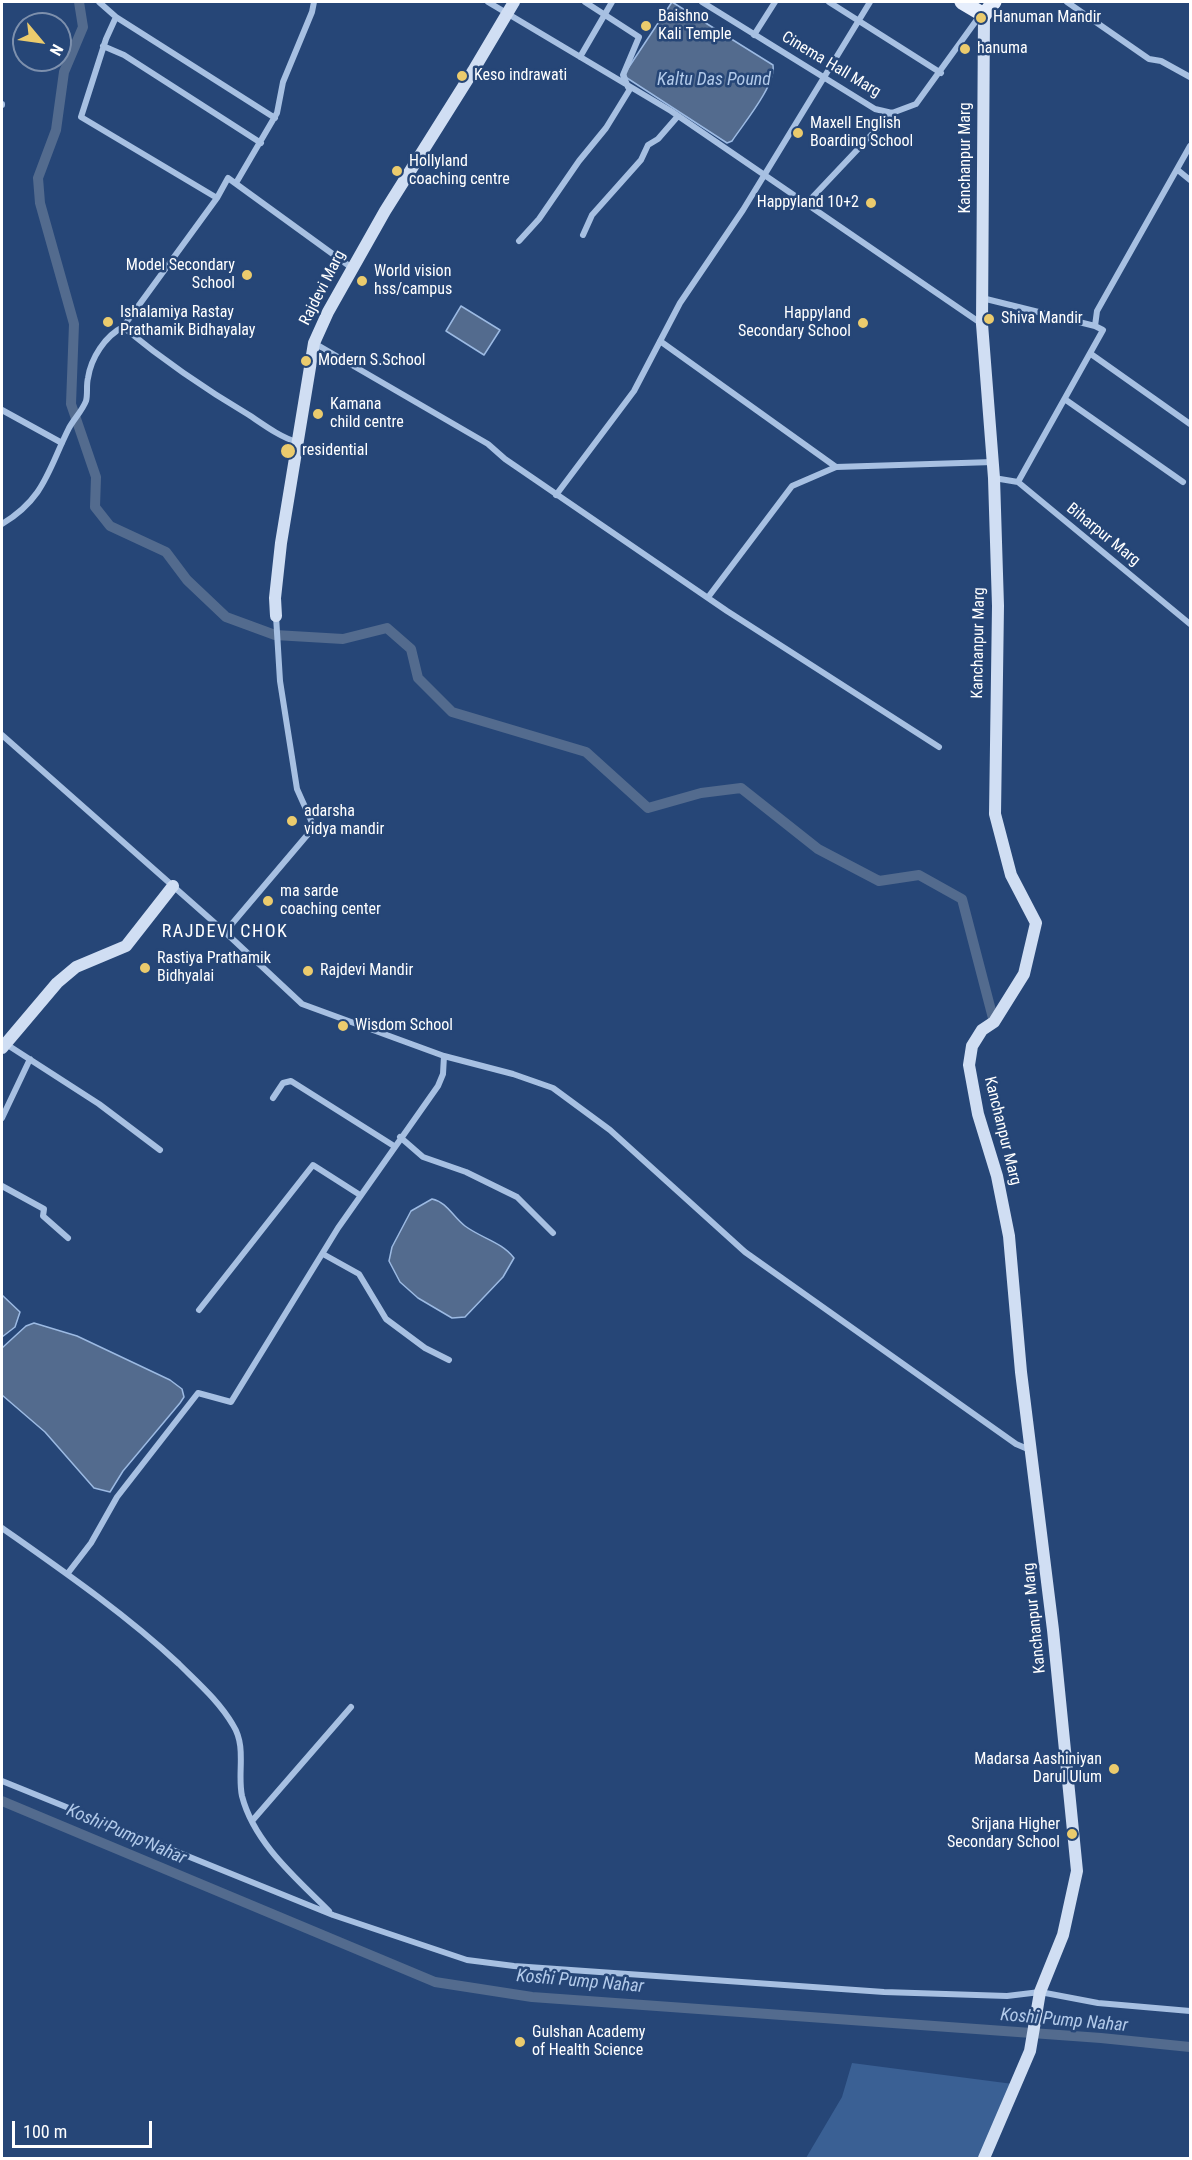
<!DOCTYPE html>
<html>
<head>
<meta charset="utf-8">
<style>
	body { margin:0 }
	#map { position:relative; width:1192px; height:2160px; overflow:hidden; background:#264677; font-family:"Roboto Condensed",sans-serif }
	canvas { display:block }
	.frame { position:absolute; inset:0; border:3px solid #fff; pointer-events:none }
	.north { position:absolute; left:12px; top:12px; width:60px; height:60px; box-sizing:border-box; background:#264677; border:2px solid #7d90ad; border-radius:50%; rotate:119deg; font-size:16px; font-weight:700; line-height:24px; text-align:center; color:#fff }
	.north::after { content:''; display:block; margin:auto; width:21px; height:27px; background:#ebcb6d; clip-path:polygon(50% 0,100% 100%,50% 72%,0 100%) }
	.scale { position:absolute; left:12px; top:2121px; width:140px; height:27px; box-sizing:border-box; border:3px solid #fff; border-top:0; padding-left:8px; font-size:18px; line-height:21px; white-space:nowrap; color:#fff; -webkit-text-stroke:4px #264677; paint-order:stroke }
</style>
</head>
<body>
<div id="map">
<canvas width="1192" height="2160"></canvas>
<div class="frame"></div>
<div class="north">N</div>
<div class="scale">100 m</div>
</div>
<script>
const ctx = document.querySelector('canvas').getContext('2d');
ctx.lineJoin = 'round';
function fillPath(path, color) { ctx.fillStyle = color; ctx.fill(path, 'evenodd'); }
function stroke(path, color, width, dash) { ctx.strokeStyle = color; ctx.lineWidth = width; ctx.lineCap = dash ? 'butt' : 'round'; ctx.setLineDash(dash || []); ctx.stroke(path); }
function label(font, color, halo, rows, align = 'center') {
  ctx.font = font + ' "Roboto Condensed",sans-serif'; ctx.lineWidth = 5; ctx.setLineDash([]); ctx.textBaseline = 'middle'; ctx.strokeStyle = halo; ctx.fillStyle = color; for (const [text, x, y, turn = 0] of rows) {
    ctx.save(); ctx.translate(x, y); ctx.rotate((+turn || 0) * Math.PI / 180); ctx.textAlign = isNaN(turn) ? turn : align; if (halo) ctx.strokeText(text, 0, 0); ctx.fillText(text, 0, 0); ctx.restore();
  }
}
const green = new Path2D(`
	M852,2063L1013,2084L984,2158H806L842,2097Z`);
const water = new Path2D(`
	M672,2L773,65C776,85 744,123 732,141L727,143L627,78L625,73Z
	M461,306L500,330L484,355L446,331Z
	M432,1199C447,1202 453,1217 465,1226C481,1238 502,1242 514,1258L503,1277L465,1317L452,1318L418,1298L400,1282L389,1261L392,1247L411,1211Z
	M2,1295L20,1312L15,1327L2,1337Z
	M34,1323L77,1336L170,1380L182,1389L184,1397L180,1403L123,1471L110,1492L94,1488L45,1432L2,1395V1348L26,1326Z`);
const canal = new Path2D(`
	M79,2L83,27L64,72L56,130L38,178L40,203L74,324L71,404L96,477L95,507L110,526L166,552L187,580L226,617L275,635L343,639L387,628L411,649L418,678L452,712L586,752L648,808L701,793L741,788L818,849L879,881L919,875L962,899L994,1022
	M2,1801L435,1982L532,1997L1101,2038L1190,2047`);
const street = new Path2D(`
	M99,2L116,17L275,118
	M488,2L671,111L982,324
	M585,2L639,37L623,75L628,87
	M702,2L875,109L892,113L916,104L981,14
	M829,2L941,73
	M1067,2L1149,59L1161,61L1190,77
	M116,17L106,39L81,117L217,198
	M754,35L775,2
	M103,46L124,55L261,143
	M580,57L612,2
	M2,104V105
	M1179,171L1190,180
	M236,183L277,113L283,82L312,12L314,2
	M807,203L892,113
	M583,235L592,215L641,160L648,145L658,139L678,116
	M519,241L539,219L579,161L606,128L630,89
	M982,298L1095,326
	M660,341L836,467
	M314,343L488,444L505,459L727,611L939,747
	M1091,354L1190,424
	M1066,400L1183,482
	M2,410L62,443
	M297,442C280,437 264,425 249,415C205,389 163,360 123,327L217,198L228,178L352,268
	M994,478L1018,482L1190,624
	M1018,482L1103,330L1095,326L1097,311L1190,146
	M556,495L634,391L680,303L743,210L870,2
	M2,524C45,498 48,470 69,428C74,419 82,411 86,401C88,394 86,385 88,378C91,358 105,336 123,327
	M709,596L792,486L836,467L993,462
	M2,735L225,932L302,1004L444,1056L513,1074L553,1088L610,1130L745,1252L1016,1444L1030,1450
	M225,932L314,827L297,789L280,681L276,616
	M6,1044L99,1104L160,1150
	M273,1098L283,1083L291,1081L394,1146
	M2,1118L30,1059
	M400,1137L423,1157L466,1172L517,1197L553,1233
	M2,1186L44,1209L43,1216L68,1238
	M323,1254L359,1274L386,1319L425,1348L449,1360
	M199,1310L313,1165L360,1195
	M2,1528C63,1571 124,1613 179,1664C198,1683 219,1701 233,1725C247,1747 237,1773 242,1796C254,1843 297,1879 329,1911
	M68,1573L91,1543L117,1497L198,1393L231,1402L338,1228L438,1086L443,1074L444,1056
	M2,1781L333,1915L467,1960L514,1966L884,1992L1007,1996L1040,1992L1098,2003L1190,2011
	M252,1821L351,1707`);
const secondary = new Path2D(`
	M276,616L275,598L281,543L314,343L328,312L385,211L473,71L514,2
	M2,1048L57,983L76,967L126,946L173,886
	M984,2158L1030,2051L1040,1992L1063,1935L1077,1871L1053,1630L1021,1372L1009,1236L997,1176L978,1114L969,1065L972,1046L982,1030L994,1022L1024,974L1036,923L1011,875L995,814L998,606L994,478L982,324L984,15`);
const primary = new Path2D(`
	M962,2L984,15L994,2`);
const markers = [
	[981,18,6,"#ebcb6d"],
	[646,26,6,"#ebcb6d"],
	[965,49,6,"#ebcb6d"],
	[462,76,6,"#ebcb6d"],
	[798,133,6,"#ebcb6d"],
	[397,171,6,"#ebcb6d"],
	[871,203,6,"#ebcb6d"],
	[247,275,6,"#ebcb6d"],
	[362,281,6,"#ebcb6d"],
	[989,319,6,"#ebcb6d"],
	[108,322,6,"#ebcb6d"],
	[863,323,6,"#ebcb6d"],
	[306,361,6,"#ebcb6d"],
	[318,414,6,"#ebcb6d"],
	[288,451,8,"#ebcb6d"],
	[292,821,6,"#ebcb6d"],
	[268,901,6,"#ebcb6d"],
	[145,968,6,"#ebcb6d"],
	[308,971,6,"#ebcb6d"],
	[343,1026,6,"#ebcb6d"],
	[1114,1769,6,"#ebcb6d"],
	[1072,1834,6,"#ebcb6d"],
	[520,2042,6,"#ebcb6d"]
];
const poiNames = [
	["Baishno",658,17],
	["Kali Temple",658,35],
	["Hanuman Mandir",993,18],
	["hanuma",977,49],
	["Keso indrawati",474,76],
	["Maxell English",810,124],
	["Boarding School",810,142],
	["Hollyland",409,162],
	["coaching centre",409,180],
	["Happyland 10+2",859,203,"right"],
	["Model Secondary",235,266,"right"],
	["School",235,284,"right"],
	["World vision",374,272],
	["hss/campus",374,290],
	["Ishalamiya Rastay",120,313],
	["Prathamik Bidhayalay",120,331],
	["Happyland",851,314,"right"],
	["Secondary School",851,332,"right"],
	["Shiva Mandir",1001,319],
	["Modern S.School",318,361],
	["Kamana",330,405],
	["child centre",330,423],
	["residential",302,451],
	["adarsha",304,812],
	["vidya mandir",304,830],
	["ma sarde",280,892],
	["coaching center",280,910],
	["Rastiya Prathamik",157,959],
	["Bidhyalai",157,977],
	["Rajdevi Mandir",320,971],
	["Wisdom School",355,1026],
	["Madarsa Aashiniyan",1102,1760,"right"],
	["Darul Ulum",1102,1778,"right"],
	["Srijana Higher",1060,1825,"right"],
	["Secondary School",1060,1843,"right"],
	["Gulshan Academy",532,2033],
	["of Health Science",532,2051]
];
const streetNames = [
	["Cinema Hall Marg",831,65,31],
	["Kanchanpur Marg",966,158,-90],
	["Rajdevi Marg",323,288,-63],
	["Biharpur Marg",1103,535,39],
	["Kanchanpur Marg",979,643,-89],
	["Kanchanpur Marg",1002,1131,76],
	["Kanchanpur Marg",1035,1618,-96]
];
const waterNames = [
	["Kaltu Das Pound",714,80],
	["Koshi Pump Nahar",126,1835,23],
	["Koshi Pump Nahar",580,1982,5],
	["Koshi Pump Nahar",1064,2021,5]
];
const neighbourhoodNames = [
	["RAJDEVI CHOK",225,932]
];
fillPath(green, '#3a6094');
fillPath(water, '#536b8e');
stroke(water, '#9cbae3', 1.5);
stroke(canal, '#536b8e', 10);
stroke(street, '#a7c0e2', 6);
stroke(secondary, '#d0def3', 12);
stroke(primary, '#e6eefc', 15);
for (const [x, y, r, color] of markers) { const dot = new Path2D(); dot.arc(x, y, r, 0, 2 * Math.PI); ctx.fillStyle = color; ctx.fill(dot); stroke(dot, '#264677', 2); }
label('16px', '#fff', '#264677', poiNames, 'left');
label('16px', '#fff', '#264677', streetNames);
label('italic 18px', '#b2caea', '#264677', waterNames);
ctx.letterSpacing = '1.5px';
label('18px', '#fff', '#264677', neighbourhoodNames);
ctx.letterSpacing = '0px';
</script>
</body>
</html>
